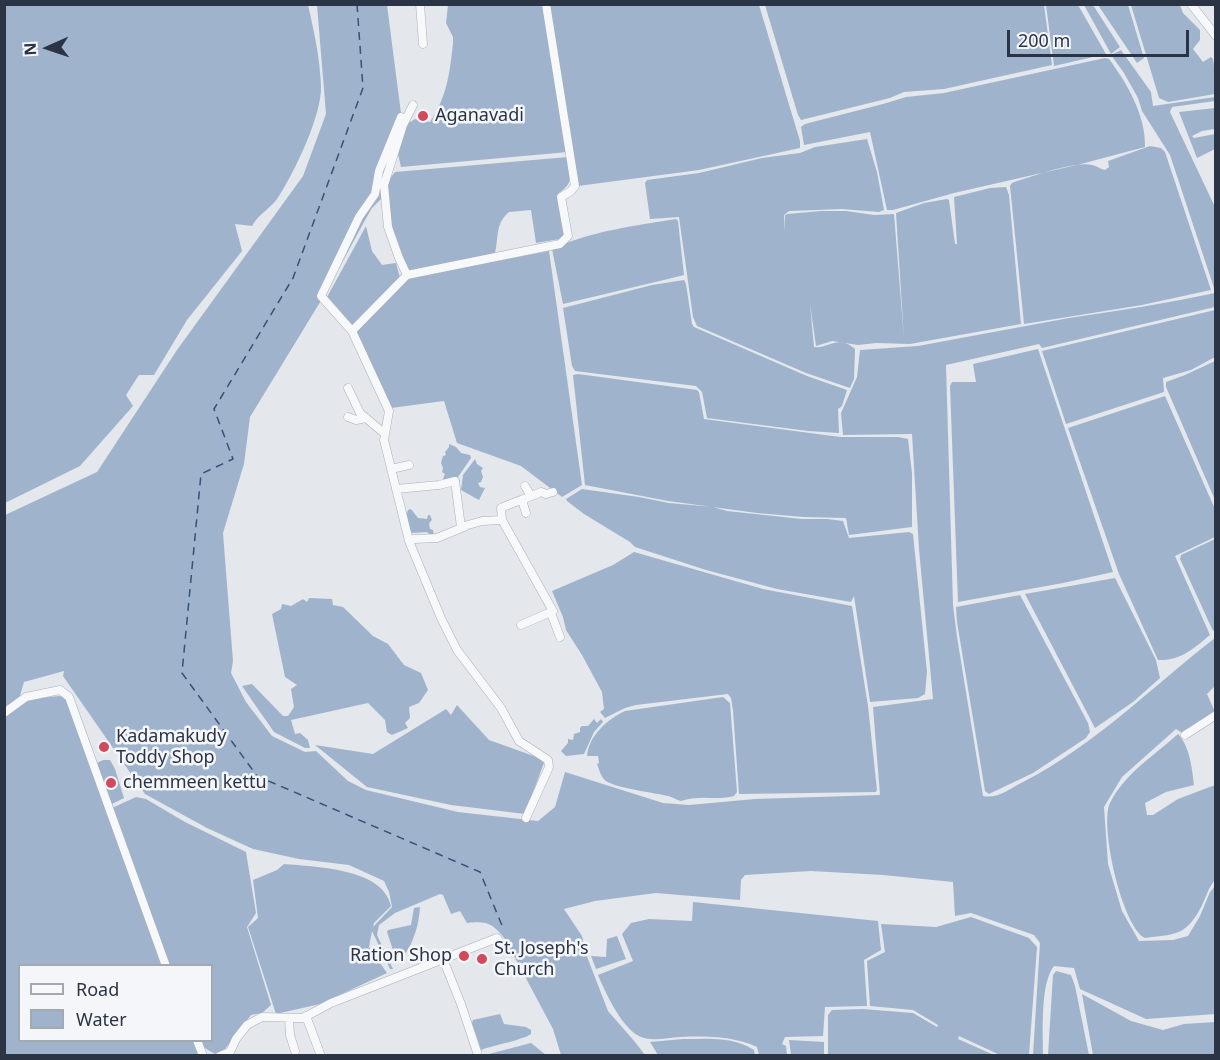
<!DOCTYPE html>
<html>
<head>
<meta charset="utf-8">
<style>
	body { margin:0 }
	#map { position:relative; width:1220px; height:1060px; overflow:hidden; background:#e4e7ec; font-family:"Noto Sans",sans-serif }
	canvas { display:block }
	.frame { position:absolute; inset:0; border:6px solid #2b3445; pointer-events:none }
	.legend { position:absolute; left:18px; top:964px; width:195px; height:78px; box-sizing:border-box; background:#f4f6f9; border:2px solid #a4a8b1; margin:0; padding:8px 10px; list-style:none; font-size:18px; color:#2b3445 }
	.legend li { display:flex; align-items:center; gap:12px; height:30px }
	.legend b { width:30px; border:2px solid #a4a8b1 }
	.north { position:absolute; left:18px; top:18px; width:60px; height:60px; -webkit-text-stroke:4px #f4f6f9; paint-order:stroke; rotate:267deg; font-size:16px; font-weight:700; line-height:24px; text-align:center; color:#2b3445 }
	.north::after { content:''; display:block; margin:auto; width:21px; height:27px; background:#2b3445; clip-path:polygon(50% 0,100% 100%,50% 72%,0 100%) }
	.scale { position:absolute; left:1007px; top:30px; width:182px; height:27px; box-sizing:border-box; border:3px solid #2b3445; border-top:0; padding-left:8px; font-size:18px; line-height:21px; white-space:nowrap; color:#2b3445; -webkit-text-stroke:4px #f4f6f9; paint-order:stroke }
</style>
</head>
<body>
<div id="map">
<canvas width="1220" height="1060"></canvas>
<div class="frame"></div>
<ul class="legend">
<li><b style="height:8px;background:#f7f8fa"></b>Road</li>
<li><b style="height:16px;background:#9fb4cc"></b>Water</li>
</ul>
<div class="north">N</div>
<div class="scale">200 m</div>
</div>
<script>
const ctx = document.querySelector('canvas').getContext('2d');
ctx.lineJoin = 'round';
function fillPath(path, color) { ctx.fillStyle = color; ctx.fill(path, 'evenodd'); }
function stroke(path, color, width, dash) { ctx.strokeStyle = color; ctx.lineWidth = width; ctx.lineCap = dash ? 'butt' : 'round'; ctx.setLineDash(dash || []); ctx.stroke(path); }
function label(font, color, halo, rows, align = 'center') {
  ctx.font = font + ' "Noto Sans",sans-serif'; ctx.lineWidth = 5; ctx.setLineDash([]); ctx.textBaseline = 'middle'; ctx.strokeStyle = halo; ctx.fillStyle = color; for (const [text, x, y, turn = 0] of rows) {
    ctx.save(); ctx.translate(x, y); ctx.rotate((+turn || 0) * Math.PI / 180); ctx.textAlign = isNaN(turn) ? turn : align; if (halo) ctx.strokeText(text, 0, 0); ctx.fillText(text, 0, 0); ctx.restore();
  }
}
const water = new Path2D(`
	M5,4L308,5C314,31 320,58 321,86C322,115 295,171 279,196C272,208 259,213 252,226L235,224L242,251L187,320L154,375H139L126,395L133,406L80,466L5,503V487H6L4,485Z
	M516,4L517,6L545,5L568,152L401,167L398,154L407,124L415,119L430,122C447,97 450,72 453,43V37L446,23L448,5Z
	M317,5H387L402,121L381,177L383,197L372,208L364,222L325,294L250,417L244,464L223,533L233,661L231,673L246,702L272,736L305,752L316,751L348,781L366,790L458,812L538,821L555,807L565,772L663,803L689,805L755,799L880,795L873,707L933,699L919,549L912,434L843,435L841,413L857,377L860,350L918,346L1069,318C1118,311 1167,303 1215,293V307L1042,348L1039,344L946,365L953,605L957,637L983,796C997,799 1010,789 1021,783C1096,745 1150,688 1215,638V686L1207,694L1215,712L1184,734L1176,729L1122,777L1104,807L1108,864L1122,911L1139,941L1173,940L1188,936L1200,916L1210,892L1215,886L1216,1014L1146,1019L1080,989L1074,968L1054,966C1040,983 1043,1033 1043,1055H1033L1040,943L1034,935L971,913L955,916L953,882L883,875L811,871L745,875L741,880L740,900L656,893L595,901L564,909L582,936L586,954L608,1011L635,1042L645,1055H561L553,1029L505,939C492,923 488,921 467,923L460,911L451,914L443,895L440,894L395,913L379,925L377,935L393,969H390L372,931L369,947L387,973L320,1004L276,1014L248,927L258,918L253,880L277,870L284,864C316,867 383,868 391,906L374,923L373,927L392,907L389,892L384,881L349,865L299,859L253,849L207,828L145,794L63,676L64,671L24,682L19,699L5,708V515L97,472L177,350L303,176L326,114Z
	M550,5H759L800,141V148L699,170L578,186Z
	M765,5H1044L1052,65L944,89L904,92L890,98L801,120L798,115Z
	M1046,5H1078L1106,54L1054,66Z
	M1084,5H1093L1120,47L1111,54Z
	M1098,5H1128L1144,58L1137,63Z
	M1131,5H1180L1183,13L1200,30V40L1193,49L1203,62L1211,57L1213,59L1215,73V94L1168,102L1159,98Z
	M1121,50L1151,92L1153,106L1215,97V101L1172,107L1170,112L1215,207V291L1170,155L1142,111L1138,98L1124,73L1111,55Z
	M1105,58L1109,59C1127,83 1146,116 1145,147L1081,164L954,193L893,210H887L870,132L804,145L801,127L805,124L883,104L906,97L944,93Z
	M1215,108V129L1202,131L1192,136L1194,138L1215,134V149L1197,158L1179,112Z
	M867,139L877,172L884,210L879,212L842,209L789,211L784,215L785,231V215L788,214L821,211H846L874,215L894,214L904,339L896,213L924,203L947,199L949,200L955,244H957L954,197L990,188L1006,187L1009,195L1021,324L910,344L876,343L858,345L832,341L816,346L810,304L814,347C829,349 837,334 855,349L854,379L850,388L806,373L697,326L693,317L679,217L650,219L645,183L647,180L699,173L762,158L800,153L815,147Z
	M1150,146L1161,148L1165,152L1211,290L1142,305L1024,324L1010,186L1012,183C1030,177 1075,161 1092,165C1097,166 1100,169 1105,170L1109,167L1108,161Z
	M568,157C570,174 575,182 559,193L558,198L564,236L560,239L536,243L531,210L509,212C495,224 499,237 495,253L408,271C400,251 382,204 387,184C388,180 393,175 395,172Z
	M676,219L678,221L684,275L668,279L563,304L552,249C591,231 634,226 676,219Z
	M366,226L372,251L382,265L396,263L400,278L350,327L326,299Z
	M549,251L582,485L562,497L521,466L457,443L444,401L391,408L355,330L410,277Z
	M684,280L686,284L692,324L694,327L807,376L847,390L842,406L838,409L839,433L808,431L707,418L702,392L696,386L575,371L572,366L563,308L652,285Z
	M1215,310V357L1191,370L1163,378L1164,392L1066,424L1042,351Z
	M1038,349L1113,572L1063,583L958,602L950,386L952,382H976L973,364Z
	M1215,361V360V500L1166,387V382L1185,375Z
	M578,374L697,390L699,392L704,419L840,437H898L908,439L912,473V527L849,535L846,518L803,517L757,513L668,501L585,485L573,375Z
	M1165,396L1215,509V537L1175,556L1210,635C1194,648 1181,661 1158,660L1119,574L1068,428Z
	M449,444L456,447L461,453L470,455L471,458L458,477L460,481L458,482L444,481L443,479L445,474L442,472L443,468L441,463L443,456L446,455L445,452L449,447Z
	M475,459L477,464L483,468L481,471L483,477L481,482L478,483L480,487L485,488L479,500L461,490L463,475Z
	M582,489L639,497L669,503L713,507L727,511L802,519H827L843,521L849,538L909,532L913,534L927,672L925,694L918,698L870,702L854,596L851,602L777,589L706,570L635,547L630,542L584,514L567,501L566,499Z
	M411,509L418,518L427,519L428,515H430L432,520L429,523L430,529L433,530L434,535H430L427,532L412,533C408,528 405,516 408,510Z
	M1215,539L1216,629L1213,631L1180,559L1181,555Z
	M634,552L763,589L852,606L868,706L877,790L876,792L739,794L733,711L731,698L728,694L636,705L625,708L605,718L600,712L604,709L602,692L582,655L566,630L563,617L552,591L613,565Z
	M1115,578L1156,660L1160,678L1133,702L1095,728L1025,594Z
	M1020,595L1088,723L1090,732L1086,738L1033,773L989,794L985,791L957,622L956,607Z
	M309,598L332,599L333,605L343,607L373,636L388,644L404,665L421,673L428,690L419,703L409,707L410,718L405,723L408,728L392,735L387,732L385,720L368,703L291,720L295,734L300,733L308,740L310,748H305L274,732L242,686L252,684L283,716H288L294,707L291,689L297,685L285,677L272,614L281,609L282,604L291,606L303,599L307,602Z
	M60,696L67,698L165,965L20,966V1040L195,1041L201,1055L5,1056V717L27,699Z
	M723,697L730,703L737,792L734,796C717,801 699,794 681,801C676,800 673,797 668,796C655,793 616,788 606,781C601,778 599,769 597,764L599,763L598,756H587C589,735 608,719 625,711Z
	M457,705L489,740L545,760L525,814L451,805L367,787L315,745L373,754L446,709L451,715Z
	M594,719L597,723L601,719L603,722L594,732L584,754L566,756L561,751L568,743V739L573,740L574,734L580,732V728L582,726H588Z
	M1178,734C1190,747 1192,768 1194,785L1166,792L1145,803L1147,815H1153L1178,799L1215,785V880C1207,889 1206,899 1200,909C1185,937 1173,934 1145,938C1122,927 1099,824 1110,803C1125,773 1154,756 1178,734Z
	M103,760H110L115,769L124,798L110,805L97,763Z
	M136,797L146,799L185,822L246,852L256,913L247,927L271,1005L262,1013L251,1015L225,1049L215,1054L203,1047L200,1041L212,1040V966L168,965L112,808Z
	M693,902L878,921L881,950L864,960L867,1006L825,1007L823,1036L785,1037L782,1044L786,1046L787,1055H759L757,1047C733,1036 706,1036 680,1037C667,1038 650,1042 639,1036C622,1028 605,992 598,975L633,961L622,934L631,923L649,919L692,921Z
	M420,907C419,923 415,938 406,953L401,954L393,950L387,932L388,930L411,925L414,908Z
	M971,917L1029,938L1037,947L1029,1055H1000L959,1036L958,1039L994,1055H828V1015L832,1010L862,1009L913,1013L937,1027L938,1025L913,1010L870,1006L867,961L885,952L881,924L936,927Z
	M617,936L626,959L596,969L591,956L606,957L607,939Z
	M1056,971L1071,975L1075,986L1089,1055H1048L1053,975Z
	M1082,994L1131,1021L1163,1030L1184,1024L1215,1022V1055H1093Z
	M500,1014L504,1024L526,1027L531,1030V1034C523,1040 494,1045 481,1050L472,1023L473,1020Z
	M683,1039C707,1039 733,1036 754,1050L755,1055H658L650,1042Z
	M789,1040L824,1042V1055H791Z
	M531,1043L546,1055H485Z`);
const ferry = new Path2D(`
	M357,4L363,88L293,278L214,409L233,459L201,474L182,673L257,776L480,872L503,928`);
const minor = new Path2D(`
	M420,4L423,44
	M1191,4L1216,36
	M407,275L399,258L388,227L384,185L403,125L413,105
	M352,331L321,296L359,217L375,194L379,171L401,117
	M348,388L360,413L385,434
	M348,417L356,420L366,418
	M391,469L409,465
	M525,486L531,496
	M396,489L439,485L455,481L461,527L482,521L502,520L553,611L521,625
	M522,500L526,513
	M502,520L501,508C514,502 528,498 541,492L546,494L553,492
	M409,541L414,539L437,538L464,527
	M551,613L560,637
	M4,713L26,697L60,690L69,697L166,966
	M1185,735L1216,715
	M526,818L549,767L548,760L519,741L501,708L457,650L441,618L409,541L384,440L389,411L352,331L407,275L560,244L568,236L561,197L571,191L575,186L546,4
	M443,959L461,1004L477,1052
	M306,1016L321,1056
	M289,1018L290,1035L295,1051
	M197,1040L203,1056
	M220,1056L230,1052L236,1039L247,1025L262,1017L303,1018L331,1003L497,938L503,948`);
const markers = [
	[423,116,6,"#d1495b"],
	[104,747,6,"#d1495b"],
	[111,783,6,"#d1495b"],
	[464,956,6,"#d1495b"],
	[482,959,6,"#d1495b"]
];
const poiNames = [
	["Aganavadi",435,116],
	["Kadamakudy",116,737],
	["Toddy Shop",116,758],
	["chemmeen kettu",123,783],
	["St. Joseph's",494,949],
	["Church",494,970],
	["Ration Shop",452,956,"right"]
];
fillPath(water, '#9fb4cc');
stroke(ferry, '#34527a', 1.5, [8, 6]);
stroke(minor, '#a9aeb7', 9);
stroke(minor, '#f7f8fa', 8);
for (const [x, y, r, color] of markers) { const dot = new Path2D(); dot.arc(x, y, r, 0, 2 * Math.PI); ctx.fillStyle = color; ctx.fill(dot); stroke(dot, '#f4f6f9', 2); }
label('18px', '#2b3445', '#f4f6f9', poiNames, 'left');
</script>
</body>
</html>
